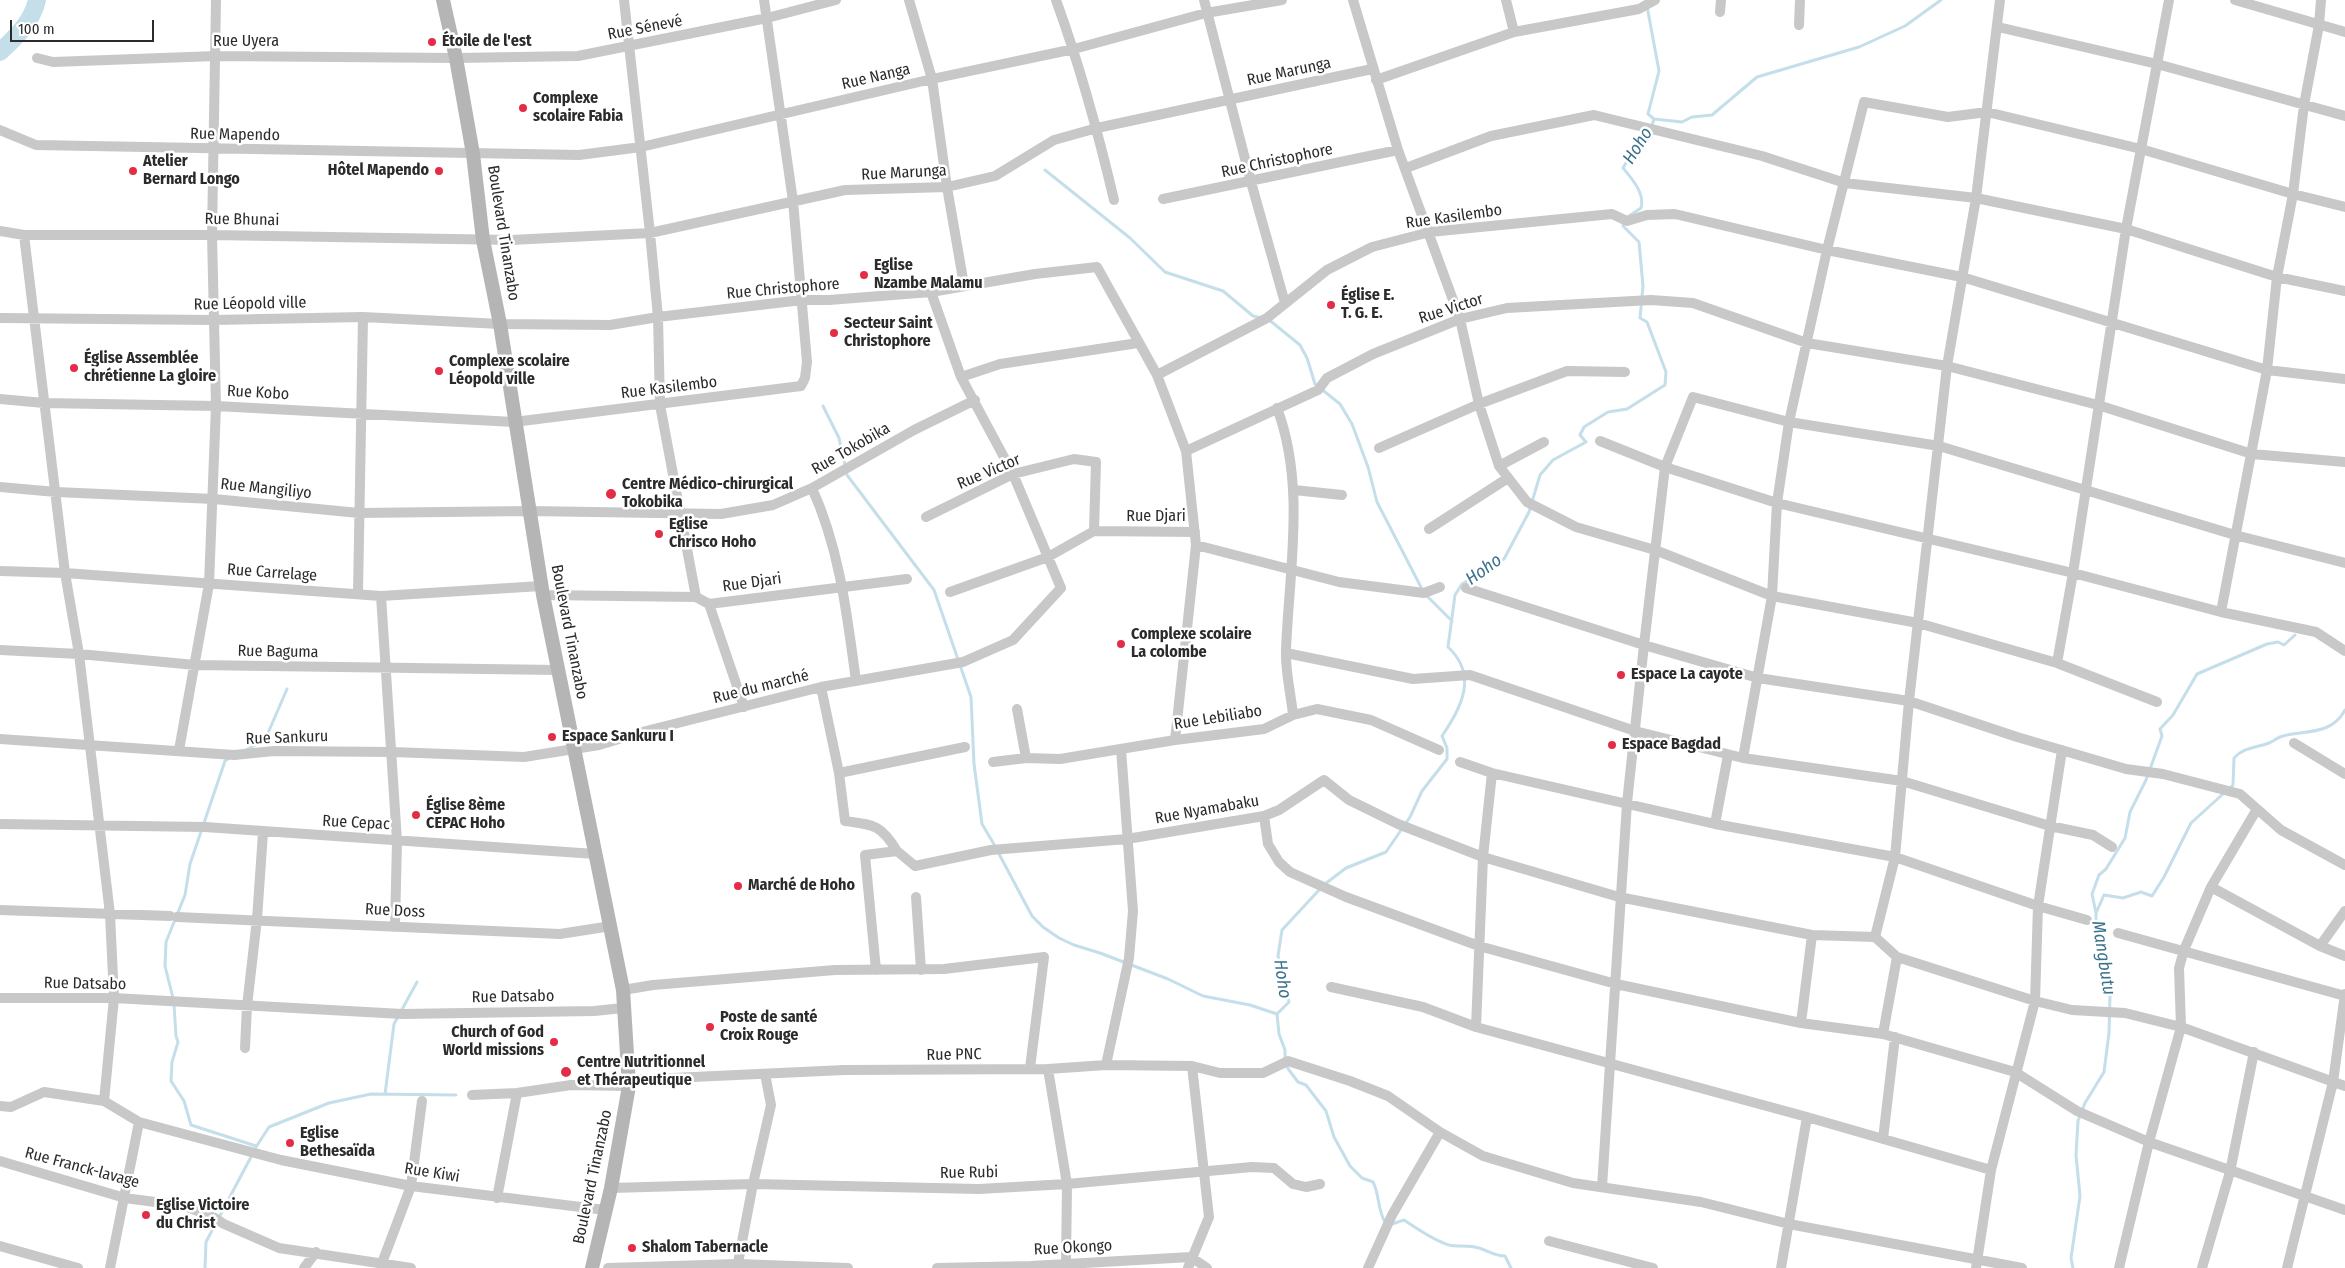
<!DOCTYPE html>
<html>
<head>
<meta charset="utf-8">
<style>
	body { margin:0 }
	#map { position:relative; width:2345px; height:1268px; overflow:hidden; background:#fff; font-family:"Fira Sans Condensed",sans-serif }
	canvas { display:block }
	.scale { position:absolute; left:10px; top:20px; width:144px; height:22px; box-sizing:border-box; border:2px solid #2b2b2b; border-top:0; padding-left:6px; font-size:15px; line-height:18px; white-space:nowrap; color:#2b2b2b; -webkit-text-stroke:4px #fff; paint-order:stroke }
</style>
</head>
<body>
<div id="map">
<canvas width="2345" height="1268"></canvas>
<div class="scale">100 m</div>
</div>
<script>
const ctx = document.querySelector('canvas').getContext('2d');
ctx.lineJoin = 'round';
function stroke(path, color, width, dash) { ctx.strokeStyle = color; ctx.lineWidth = width; ctx.lineCap = dash ? 'butt' : 'round'; ctx.setLineDash(dash || []); ctx.stroke(path); }
function label(font, color, halo, rows, align = 'center') {
  ctx.font = font + ' "Fira Sans Condensed",sans-serif'; ctx.lineWidth = 5; ctx.setLineDash([]); ctx.textBaseline = 'middle'; ctx.strokeStyle = halo; ctx.fillStyle = color; for (const [text, x, y, turn = 0] of rows) {
    ctx.save(); ctx.translate(x, y); ctx.rotate((+turn || 0) * Math.PI / 180); ctx.textAlign = isNaN(turn) ? turn : align; if (halo) ctx.strokeText(text, 0, 0); ctx.fillText(text, 0, 0); ctx.restore();
  }
}
const stream = new Path2D(`
	M1647,6L1659,71L1648,114L1654,119
	M1654,119L1682,122L1692,117L1712,115L1757,77L1859,47L1905,26L1941,0
	M1045,170L1130,238L1165,272L1223,291L1253,316L1262,318
	M1629,216L1641,208C1645,193 1632,179 1623,168L1638,142L1649,135L1654,119
	M1268,319L1300,345L1307,358L1315,384L1340,404L1352,424L1368,467L1377,502L1424,593L1452,621
	M823,406L839,438L847,475L934,590L971,697L974,764L982,824L995,846
	M246,750L265,740L287,689
	M2229,789L2233,785L2234,758C2244,747 2256,748 2269,743C2274,741 2278,737 2283,736C2307,730 2332,735 2345,710
	M998,852L1032,916L1043,927L1059,938L1074,945L1100,953L1168,979L1203,996L1250,1005L1277,1014
	M1325,884L1346,868L1386,852L1410,817L1422,791L1447,759V748L1442,736C1462,707 1478,675 1448,647L1455,595L1462,584L1504,559L1529,512L1540,475L1553,460L1586,442L1580,435L1584,427L1608,412L1627,409L1665,385L1666,372L1647,322L1640,318L1643,286L1639,242L1623,226L1624,222
	M2096,913L2092,894L2099,875L2106,869L2125,838L2130,812L2146,780L2162,736L2160,729L2173,715L2197,674L2267,644L2278,642L2284,645L2295,635
	M173,998L165,966L166,942L185,895L190,864L225,761L229,758
	M174,1005L176,1036L178,1042L172,1062L171,1081L184,1101L191,1125L256,1146
	M1277,1014L1289,1002L1278,956L1282,930L1320,889
	M1277,1014L1279,1034L1285,1050V1063L1289,1070L1298,1082L1306,1085L1326,1111L1334,1137L1350,1166L1362,1178L1373,1182C1380,1195 1377,1210 1386,1224
	M385,1094L394,1024L417,982
	M256,1147L269,1127L329,1103L371,1094L456,1095
	M1392,1224L1404,1220C1418,1229 1433,1240 1449,1245C1457,1247 1469,1245 1479,1248C1489,1251 1494,1256 1505,1256L1511,1268
	M205,1268L206,1242L252,1155
	M2073,1268L2071,1258L2080,1196L2076,1155L2078,1121L2085,1103L2104,1072L2109,1033L2110,996L2104,981L2096,926V913L2104,895L2123,898L2141,892L2152,896L2164,877L2191,823L2224,793`);
const river = new Path2D(`
	M0,52C16,37 32,22 37,0`);
const street = new Path2D(`
	M624,0L650,233L658,317L660,405L696,597
	M909,0L932,79L947,187L964,285
	M1056,0C1080,66 1098,132 1114,200
	M1204,0L1251,182L1285,303
	M1353,0L1398,150L1460,319L1479,404L1499,466L1527,502L1576,527L1655,550L1772,596L1918,623L2057,663L2157,702
	M1506,0L1514,32
	M2235,0L2345,32
	M1720,12L1721,0
	M1799,25L1800,0
	M1998,27L2157,64L2345,116
	M37,58L53,62L216,56L456,58L578,56L767,18L836,0
	M1376,80L1514,32L1639,9L1655,0
	M0,130L36,145L579,155L641,147L932,79L1074,49L1206,13L1282,0
	M1406,168L1491,136L1594,115L1762,156L1845,183L1976,198L2126,229L2277,277L2345,291
	M1163,199L1398,150
	M0,231L24,235H212L511,240L650,233L845,190L947,187L995,176L1054,140L1097,128L1372,69
	M24,235L65,573L79,654L110,914L114,998L104,1101
	M0,318L213,320L363,317L500,324L610,325L658,317L802,300H829L931,292L1035,274L1097,267L1157,375L1186,451L1196,545L1175,740
	M1157,375L1267,318L1327,270L1372,247L1430,232L1612,214L1627,221L1647,215L1675,214L1827,250L1962,277L2267,370L2345,379
	M961,377L1000,364L1138,343
	M0,399L44,403L216,406L514,422L801,386L805,378L807,362L793,201L764,0
	M1277,408C1306,485 1289,571 1286,650C1285,671 1291,694 1293,715
	M1600,441L1665,467L1777,503L2073,573L2221,612L2316,632L2345,651
	M1379,448L1479,404L1567,371L1625,372
	M1186,451L1318,390L1327,378L1373,354L1460,319L1507,308L1651,300L1693,303L1807,343L1947,366L2098,405L2252,454L2345,462
	M1499,466L1544,442
	M0,487L56,492L214,499L359,513L529,511L721,514L773,505L812,488L914,430L975,400
	M812,488C840,550 847,615 856,681
	M1294,490L1342,495
	M926,517L1013,474L1074,459L1096,462L1094,531
	M1429,529L1508,478
	M1196,545L1339,582L1424,593L1440,587
	M0,571L65,573L381,596L541,586
	M1466,588L1644,645L1758,678L1909,701L2017,737L2126,769L2163,774L2240,794L2281,830L2345,865
	M950,592L1048,557L1094,531L1195,532
	M358,593L363,317
	M543,595L696,597L709,604L907,579
	M381,596L397,841L395,927
	M709,604L744,707
	M2221,612L2267,370L2277,277L2293,194L2304,105L2319,25L2321,0
	M0,650L79,654L195,665L557,670
	M1286,653L1413,679L1470,675L1635,731L1743,758L1902,781L2050,826L2093,835L2112,847
	M2057,663L2073,573L2126,229L2169,0
	M821,687L839,773L845,821C875,825 881,825 897,851
	M1017,709L1026,758
	M0,739L234,755L274,751L393,752L524,757L599,745L642,732L821,687L963,662L1013,640L1061,588L1013,474L961,377L931,292
	M2294,743L2345,774
	M179,750L209,584L216,406L212,235L216,0
	M1743,758L1772,596L1777,503L1789,422L1827,250L1864,102L1948,117L1987,112L2141,149L2293,194L2345,207
	M993,762L1026,758L1060,759L1175,740L1264,729L1293,715L1317,709L1371,720L1439,750
	M1460,762L1492,773L1715,824L1895,857L2038,906L2087,920
	M839,773L965,747
	M1264,816L1268,844L1279,862L1290,872L1346,897L1479,946L1616,984L1801,1023L1883,1034L2015,1072L2077,1111L2149,1142L2345,1210
	M0,824L205,827L595,854
	M1715,824L1728,755
	M2211,887L2320,946L2345,956
	M916,897L921,970
	M0,910L170,916
	M177,917L560,934L611,926
	M2118,933L2345,996
	M1875,937L1895,857L1909,701L1947,366L1976,198L2000,0
	M2320,946L2345,911
	M876,970L865,855L897,851L915,866L991,850L1127,839L1264,816L1279,810L1324,780L1349,800L1398,824L1483,857L1619,897L1812,935L1875,937L1897,957L2035,1001L2072,1010L2125,1013L2181,1027L2345,1086
	M1331,987L1423,1007L1476,1027L1807,1117L1991,1170
	M623,990L653,985L835,970L944,969L1044,957L1030,1068
	M0,998H114L402,1014L594,1011L623,1008
	M1801,1023L1812,935
	M1476,1027L1483,857L1492,773
	M1883,1034L1897,957
	M245,1048L247,1006L257,919L263,833
	M1106,1065L1129,958L1133,911L1121,749
	M1048,1069L1067,1184L1066,1263
	M629,1080L844,1070L1048,1069L1106,1065L1192,1066L1220,1073H1263L1288,1061L1350,1081L1388,1096L1440,1132L1483,1156L1573,1183L1701,1202L1789,1224L2022,1268
	M472,1095L517,1093L571,1085L629,1086
	M0,1106L11,1107L44,1092L104,1101L139,1122L281,1160L411,1186L605,1210
	M1883,1139L1895,1037
	M0,1161L125,1198L185,1206L213,1217L224,1224L279,1248L411,1268
	M1602,1187L1627,803L1644,645L1665,467L1693,397L1789,422L1939,446L2235,535L2345,563
	M611,1188L753,1184L979,1189L1067,1184L1252,1167L1274,1168L1293,1184L1306,1187L1320,1184
	M497,1198L517,1093
	M1549,1241L1653,1268
	M0,1246L78,1268
	M382,1263L411,1186L422,1101
	M110,1268L139,1122
	M304,1268L316,1252
	M608,1268L738,1264L848,1268
	M737,1268L753,1184L771,1105L765,1074
	M937,1268L1031,1266L1191,1257L1207,1268
	M1188,1268L1209,1217L1192,1066
	M1368,1268L1392,1215L1440,1132
	M1781,1268L1807,1117
	M1976,1268L1991,1170L2035,1001L2038,906L2062,750
	M2119,1268L2149,1142L2181,1027L2179,968L2184,950L2211,887L2257,809
	M2202,1268L2230,1172L2254,1052
	M2287,1268L2333,1082L2345,994`);
const secondary = new Path2D(`
	M443,0L456,58L473,154L483,240L500,324L543,595L623,990L629,1086L611,1188L592,1268`);
const markers = [
	[432,42,5,"#e32d47"],
	[523,108,5,"#e32d47"],
	[133,171,5,"#e32d47"],
	[439,171,5,"#e32d47"],
	[864,275,5,"#e32d47"],
	[1331,305,5,"#e32d47"],
	[834,333,5,"#e32d47"],
	[74,368,5,"#e32d47"],
	[439,371,5,"#e32d47"],
	[611,494,6,"#e32d47"],
	[659,534,5,"#e32d47"],
	[1121,644,5,"#e32d47"],
	[1621,675,5,"#e32d47"],
	[552,737,5,"#e32d47"],
	[1612,745,5,"#e32d47"],
	[416,815,5,"#e32d47"],
	[738,886,5,"#e32d47"],
	[710,1027,5,"#e32d47"],
	[554,1042,5,"#e32d47"],
	[566,1072,6,"#e32d47"],
	[290,1143,5,"#e32d47"],
	[146,1215,5,"#e32d47"],
	[632,1248,5,"#e32d47"]
];
const streetNames = [
	["Rue Sénevé",645,28,-11],
	["Rue Uyera",246,42],
	["Rue Marunga",1289,72,-12],
	["Rue Nanga",876,77,-13],
	["Rue Mapendo",235,135,1],
	["Rue Christophore",1277,161,-12],
	["Rue Marunga",904,173,-3],
	["Rue Kasilembo",1454,217,-8],
	["Rue Bhunai",242,220,1],
	["Boulevard Tinanzabo",503,233,81],
	["Rue Christophore",783,289,-5],
	["Rue Léopold ville",250,304,-1],
	["Rue Victor",1451,309,-18],
	["Rue Kasilembo",669,388,-7],
	["Rue Kobo",258,393,3],
	["Rue Tokobika",851,449,-30],
	["Rue Victor",989,472,-23],
	["Rue Mangiliyo",266,489,6],
	["Rue Djari",1156,517],
	["Rue Carrelage",272,573,4],
	["Rue Djari",752,583,-8],
	["Boulevard Tinanzabo",569,632,79],
	["Rue Baguma",278,652,1],
	["Rue du marché",761,687,-14],
	["Rue Lebiliabo",1218,718,-9],
	["Rue Sankuru",287,738,-2],
	["Rue Nyamabaku",1207,810,-10],
	["Rue Cepac",356,823,3],
	["Rue Doss",395,911,3],
	["Rue Datsabo",85,984,1],
	["Rue Datsabo",513,997,-1],
	["Rue PNC",954,1055,-1],
	["Rue Franck-lavage",82,1168,15],
	["Rue Kiwi",432,1173,9],
	["Rue Rubi",969,1173,-1],
	["Boulevard Tinanzabo",593,1177,-78],
	["Rue Okongo",1073,1248,-3]
];
const poiNames = [
	["Étoile de l'est",442,42],
	["Complexe",533,99],
	["scolaire Fabia",533,117],
	["Atelier",143,162],
	["Bernard Longo",143,180],
	["Hôtel Mapendo",429,171,"right"],
	["Eglise",874,266],
	["Nzambe Malamu",874,284],
	["Église E.",1341,296],
	["T. G. E.",1341,314],
	["Secteur Saint",844,324],
	["Christophore",844,342],
	["Église Assemblée",84,359],
	["chrétienne La gloire",84,377],
	["Complexe scolaire",449,362],
	["Léopold ville",449,380],
	["Centre Médico-chirurgical",622,485],
	["Tokobika",622,503],
	["Eglise",669,525],
	["Chrisco Hoho",669,543],
	["Complexe scolaire",1131,635],
	["La colombe",1131,653],
	["Espace La cayote",1631,675],
	["Espace Sankuru I",562,737],
	["Espace Bagdad",1622,745],
	["Église 8ème",426,806],
	["CEPAC Hoho",426,824],
	["Marché de Hoho",748,886],
	["Poste de santé",720,1018],
	["Croix Rouge",720,1036],
	["Church of God",544,1033,"right"],
	["World missions",544,1051,"right"],
	["Centre Nutritionnel",577,1063],
	["et Thérapeutique",577,1081],
	["Eglise",300,1134],
	["Bethesaïda",300,1152],
	["Eglise Victoire",156,1206],
	["du Christ",156,1224],
	["Shalom Tabernacle",642,1248]
];
const waterNames = [
	["Hoho",1638,146,-58],
	["Hoho",1484,570,-36],
	["Mangbutu",2103,958,81],
	["Hoho",1282,979,82]
];
stroke(stream, '#c4deea', 3);
stroke(river, '#c4deea', 18);
stroke(street, '#c8c8c8', 10);
stroke(secondary, '#b5b5b5', 14);
for (const [x, y, r, color] of markers) { const dot = new Path2D(); dot.arc(x, y, r, 0, 2 * Math.PI); ctx.fillStyle = color; ctx.fill(dot); stroke(dot, '#fff', 2); }
label('16px', '#2b2b2b', '#fff', streetNames);
label('bold 16px', '#2b2b2b', '#fff', poiNames, 'left');
label('italic 18px', '#3b728c', '#fff', waterNames);
</script>
</body>
</html>
